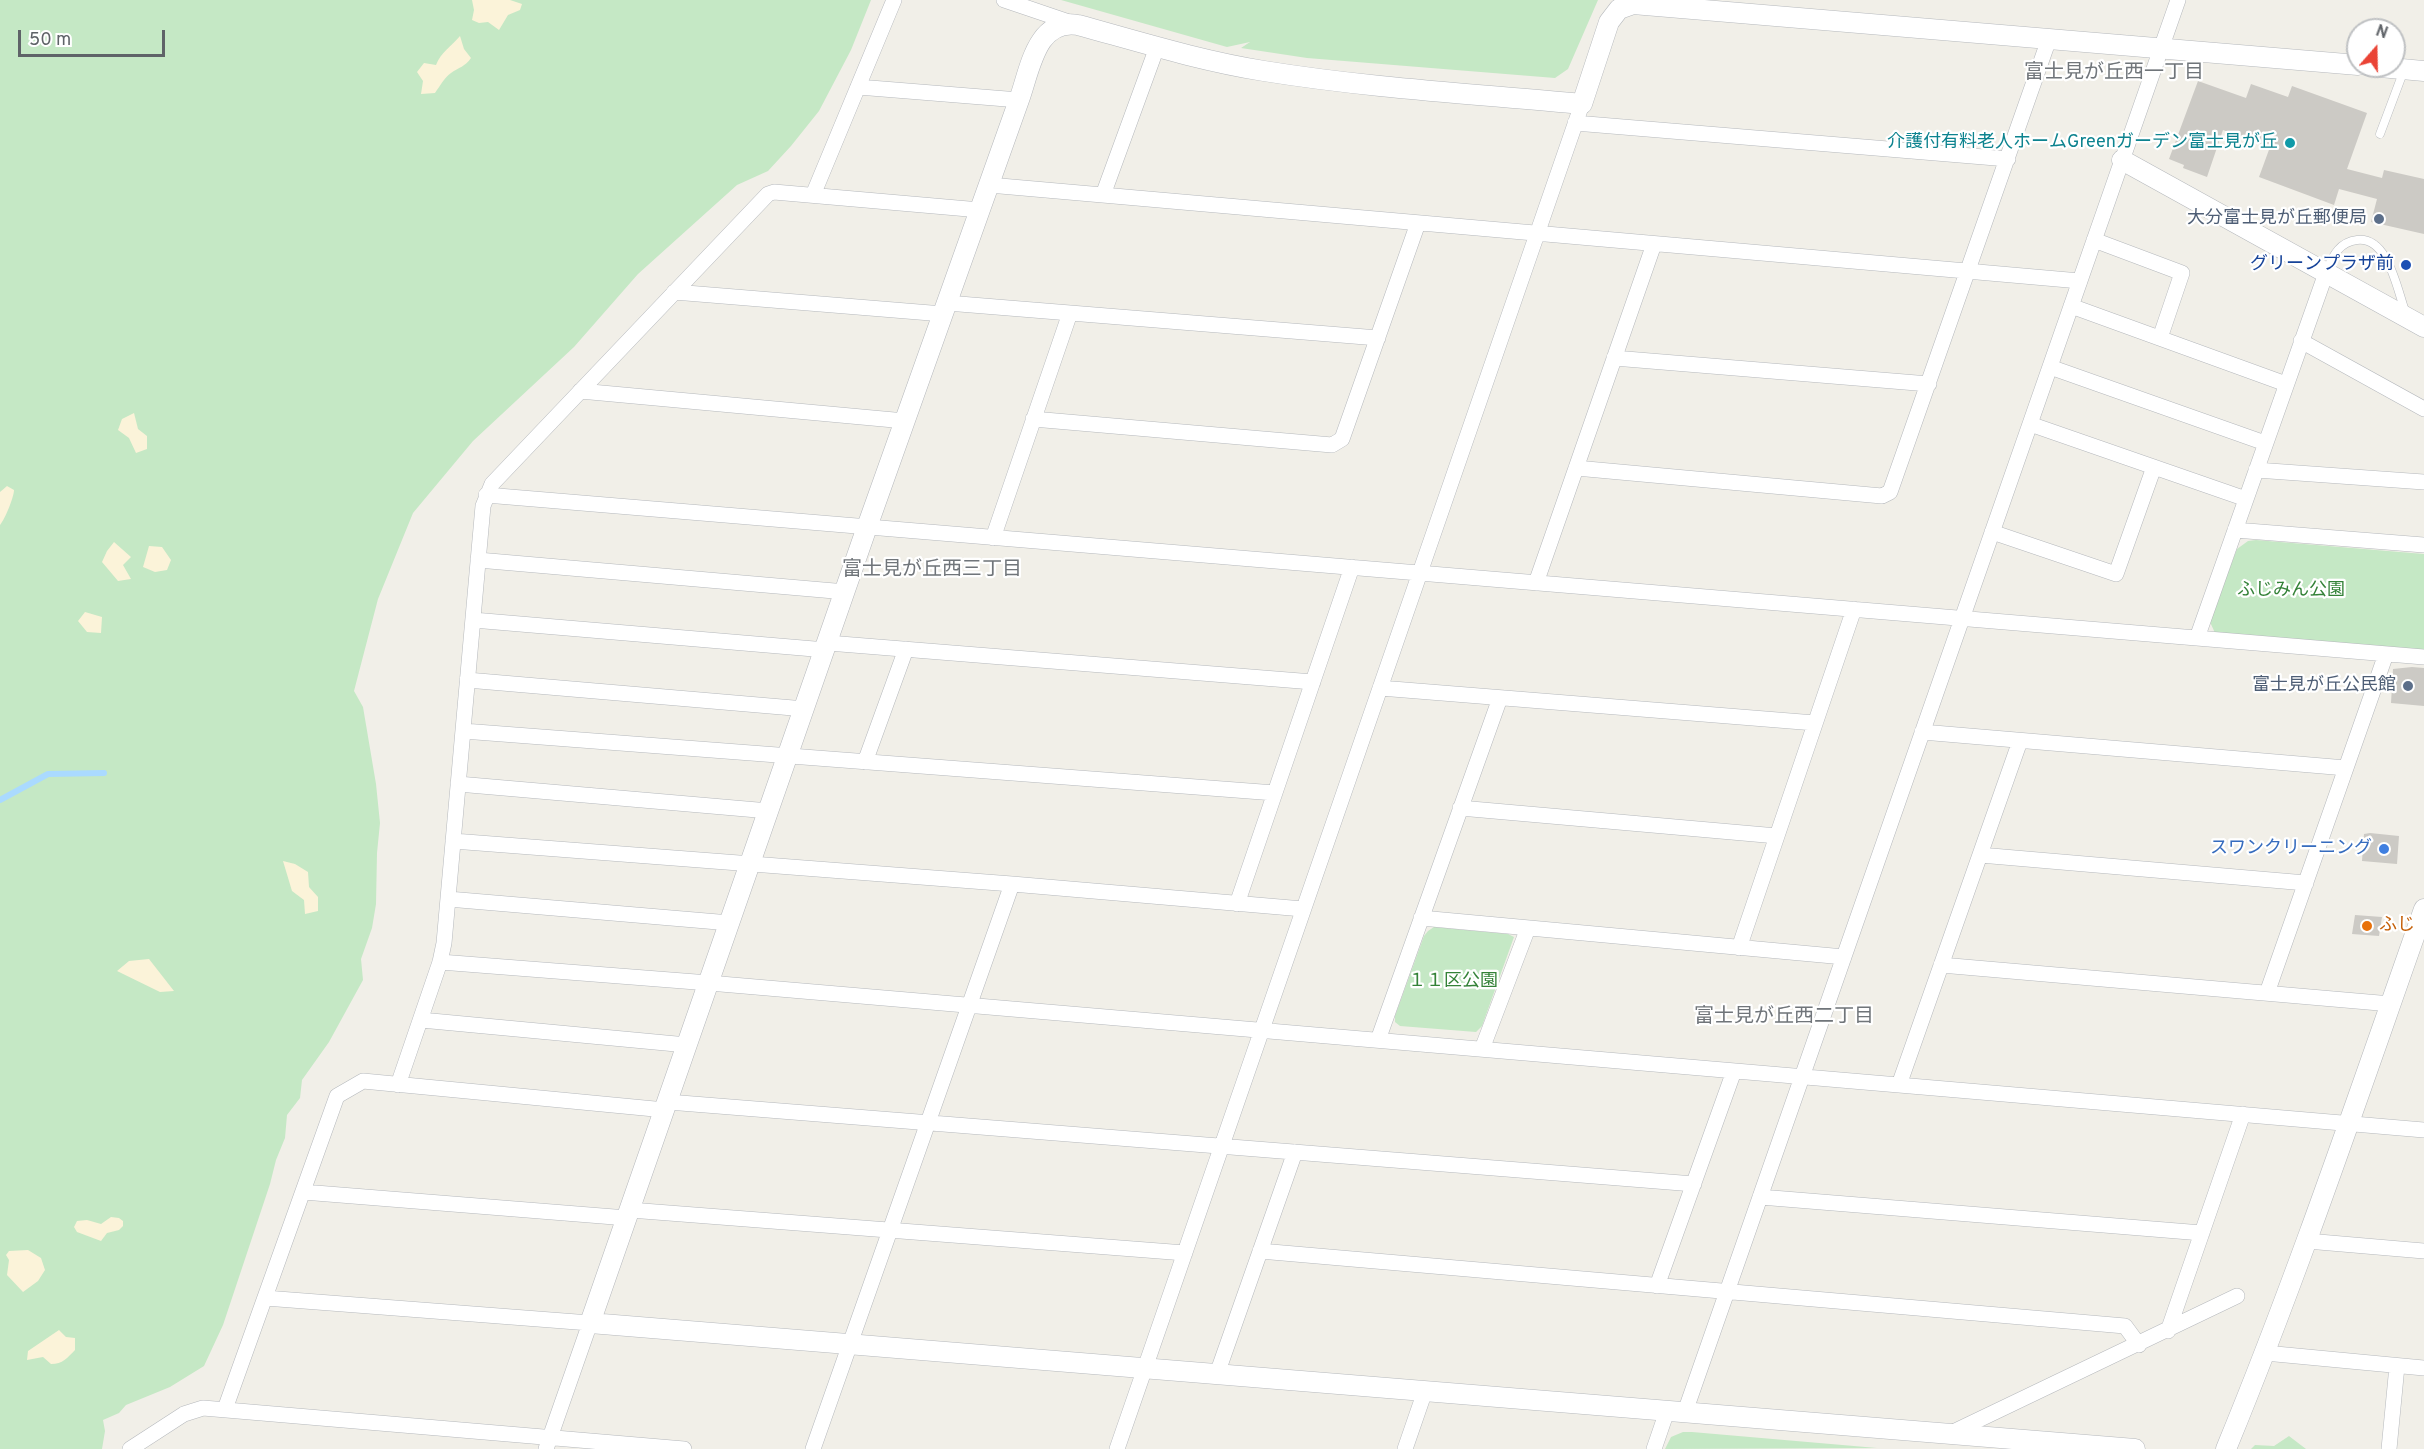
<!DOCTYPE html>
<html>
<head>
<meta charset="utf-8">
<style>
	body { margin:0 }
	#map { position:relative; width:2424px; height:1449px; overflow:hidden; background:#f1efe8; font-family:Overpass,sans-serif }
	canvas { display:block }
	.north { position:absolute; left:2346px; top:18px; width:60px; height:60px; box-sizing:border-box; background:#fff; border:2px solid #bfc1c3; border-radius:50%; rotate:20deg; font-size:16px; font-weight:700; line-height:24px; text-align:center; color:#5f6368 }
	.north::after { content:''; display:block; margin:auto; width:21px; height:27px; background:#ea4335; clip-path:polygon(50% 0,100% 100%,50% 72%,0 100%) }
	.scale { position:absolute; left:18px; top:30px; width:147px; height:27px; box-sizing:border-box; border:3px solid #5f6368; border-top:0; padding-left:8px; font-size:18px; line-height:21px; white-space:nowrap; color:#5f6368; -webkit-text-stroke:4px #fff; paint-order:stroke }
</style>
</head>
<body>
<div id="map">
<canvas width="2424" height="1449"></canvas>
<div class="north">N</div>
<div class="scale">50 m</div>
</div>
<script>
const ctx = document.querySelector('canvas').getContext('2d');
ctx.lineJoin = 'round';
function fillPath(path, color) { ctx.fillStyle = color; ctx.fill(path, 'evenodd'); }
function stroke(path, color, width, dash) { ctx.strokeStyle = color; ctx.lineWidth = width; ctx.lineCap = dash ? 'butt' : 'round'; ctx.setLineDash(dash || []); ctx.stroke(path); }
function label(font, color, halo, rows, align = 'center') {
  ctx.font = font + ' Overpass,"Noto Sans JP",sans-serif'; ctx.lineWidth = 4.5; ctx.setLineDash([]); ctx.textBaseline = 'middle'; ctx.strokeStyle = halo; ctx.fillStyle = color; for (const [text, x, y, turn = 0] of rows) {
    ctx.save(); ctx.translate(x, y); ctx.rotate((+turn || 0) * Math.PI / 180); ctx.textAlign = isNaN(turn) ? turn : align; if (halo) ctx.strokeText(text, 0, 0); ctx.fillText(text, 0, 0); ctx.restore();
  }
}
const green = new Path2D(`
	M0,0H871L851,50L819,111L791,146L768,171L737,185L638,274L574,347L473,441L413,513L378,599L354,691L363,707L376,784L380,823L377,853L376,904L372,928L361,959L363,980L329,1042L302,1080L300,1098L287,1115L285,1138L276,1160L270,1184L223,1325L204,1366L170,1387L126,1405L119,1413L103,1420L105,1431L102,1449H0Z
	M1061,0H1598L1568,69L1555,78L1307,58L1241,48L1250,42L1227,47Z
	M2256,540L2424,554V651L2215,633L2210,622L2211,616L2237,549L2248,541Z
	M1434,927L1508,934L1514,937L1482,1026L1476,1032L1400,1026L1395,1022V1016L1424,936L1428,931Z
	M1683,1432H1692L1877,1448L1665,1449L1671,1437Z
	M2289,1436L2306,1449H2251L2255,1445L2274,1446Z`);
const sand = new Path2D(`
	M472,0H510L522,4L520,10L508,15L499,30L488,22L479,23L472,20L474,10Z
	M460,36L464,49L471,58C465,67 459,67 451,73C444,78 440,86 435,93L421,94L423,81L417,72L424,63L436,65C441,52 451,47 460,36Z
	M134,413L138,429L147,436V449L136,453L129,438L118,430L122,419Z
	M7,486L14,490C14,497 5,519 0,525V492Z
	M114,542L131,557L123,565L131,579L118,581L102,562L107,551Z
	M149,546L162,547L171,560L167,570L155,572L143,567Z
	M85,612L102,617L101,633L87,632L78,621Z
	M283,861L295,864L308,872L309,887L318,897V911L305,914L304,900L292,891Z
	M149,959L174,991L160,992L117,971L129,961Z
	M111,1217L119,1218L123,1221V1226L119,1230L107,1233L101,1241L77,1232L74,1227L77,1221L87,1220L101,1224Z
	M28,1250L41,1258L45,1270L38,1281L23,1292L7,1275L9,1260L6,1255L9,1251Z
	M59,1330L66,1337L75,1338V1350C67,1358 63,1364 51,1364L43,1357L27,1360L28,1351Z`);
const stream = new Path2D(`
	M0,800L48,774L104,773`);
const building = new Path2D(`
	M2198,81L2246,98L2251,84L2288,97L2292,86L2367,113L2347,169L2382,178L2384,170L2424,179V234L2371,222L2377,199L2339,189L2334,205L2259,177L2270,147L2223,130L2207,177L2183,168L2184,165L2169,159Z
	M2412,667L2424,668V706L2391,703L2393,669Z
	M2370,833L2399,836L2397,864L2362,861L2364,834Z
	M2355,915L2382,917L2379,936L2352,934Z`);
const service = new Path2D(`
	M2380,134L2404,70
	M2326,271C2333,256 2339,242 2357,240C2388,236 2397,289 2405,311`);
const minor = new Path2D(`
	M1004,0L1075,24
	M858,87L1019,100
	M1575,123L2008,159
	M989,185L2080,281
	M813,195L894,0
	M1103,195L1157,47
	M2094,240L2182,273L2160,338
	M674,292L943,314
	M947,303L1378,338
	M2071,306L2286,384
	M2301,341L2424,409
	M1614,358L1929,384
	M2050,367L2265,443
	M580,391L905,421
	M1033,419L1332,445L1342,439L1418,223
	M2030,424L2246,499
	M1576,468L1882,496L1890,492L2049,39
	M2256,470L2424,482
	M486,495L2424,657
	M2235,530L2424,545
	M1992,532L2116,574L2154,467
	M993,538L1070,313
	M478,560L846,592
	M1536,583L1654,244
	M473,620L826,650
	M2197,638L2326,273
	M828,643L1313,682
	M467,680L805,709
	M1380,688L1815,723
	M463,731L1275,793
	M1922,732L2346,768
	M865,762L906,649
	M458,784L769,811
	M1460,808L1777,836
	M453,841L1012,884L1303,909
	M1980,855L2306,883
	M448,899L730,923
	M1237,904L1352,567
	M1421,918L1844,957
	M1739,948L1854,609
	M440,962L709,983L2424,1130
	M1941,965L2391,1004
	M2267,993L2386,654
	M421,1020L687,1045
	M1378,1040L1500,698
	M1482,1049L1528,928
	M398,1085L440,962L444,943L483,506L492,484L768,194L774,192L980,210
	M1899,1085L2020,741
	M668,1102L1694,1184
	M303,1192L627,1218
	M1760,1197L2202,1233
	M630,1210L1185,1253
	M2307,1241L2424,1251
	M1260,1251L2125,1326L2139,1345
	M1657,1286L1734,1071
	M265,1298L590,1323L546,1449
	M2168,1331L2243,1114
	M2265,1353L2424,1368
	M1217,1374L1295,1152
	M225,1409L337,1096L363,1081L665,1110
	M1685,1412L2178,0
	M1949,1434L2237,1296
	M130,1449L184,1414L203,1408L684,1449
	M813,1449L1012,884
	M1117,1449L1582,104
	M1405,1449L1425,1391
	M1654,1449L1667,1411
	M2389,1449L2397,1366`);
const tertiary = new Path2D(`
	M2369,66L2424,71
	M2122,160L2424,327
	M2135,1449L590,1323L867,527L1019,100C1030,70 1036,18 1078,25C1140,42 1201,61 1264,71C1369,88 1476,94 1582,104L1609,22L1619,9L1633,4L2358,65
	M2226,1449C2299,1272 2360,1090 2424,909`);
const markers = [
	[2290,143,6,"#0f9aa8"],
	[2379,219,6,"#5c6f8a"],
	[2406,265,6,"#1a4fb4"],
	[2408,686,6,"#5c6f8a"],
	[2384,849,6,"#3f7fe0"],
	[2367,926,6,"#e8710a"]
];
const cultureNames = [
	["介護付有料老人ホームGreenガーデン富士見が丘",2278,143]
];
const serviceNames = [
	["大分富士見が丘郵便局",2367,219],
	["富士見が丘公民館",2396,686]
];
const transitNames = [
	["グリーンプラザ前",2394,265]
];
const parkNames = [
	["ふじみん公園",2291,591],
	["１１区公園",1453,982]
];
const shopNames = [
	["スワンクリーニング",2372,849]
];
const foodNames = [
	["ふじ",2379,926]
];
const neighbourhoodNames = [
	["富士見が丘西一丁目",2114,74],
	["富士見が丘西三丁目",932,571],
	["富士見が丘西二丁目",1784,1018]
];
fillPath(green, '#c5e8c5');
fillPath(sand, '#fbf3d9');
stroke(stream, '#aadaff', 6);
fillPath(building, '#cccac5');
stroke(service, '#b5b8bc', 9);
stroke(minor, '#b5b8bc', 16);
stroke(tertiary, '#b5b8bc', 21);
stroke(service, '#fff', 8);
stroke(minor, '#fff', 15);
stroke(tertiary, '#fff', 20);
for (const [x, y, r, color] of markers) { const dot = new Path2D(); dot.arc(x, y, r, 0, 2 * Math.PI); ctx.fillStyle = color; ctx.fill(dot); stroke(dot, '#fff', 2); }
label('18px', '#0d838f', '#fff', cultureNames, 'right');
label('18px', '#4e5e75', '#fff', serviceNames, 'right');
label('18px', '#164399', '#fff', transitNames, 'right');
label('18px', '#348238', '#fff', parkNames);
label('18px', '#366cbe', '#fff', shopNames, 'right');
label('18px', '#c56008', '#fff', foodNames, 'left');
label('20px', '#70757a', '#fff', neighbourhoodNames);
</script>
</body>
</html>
